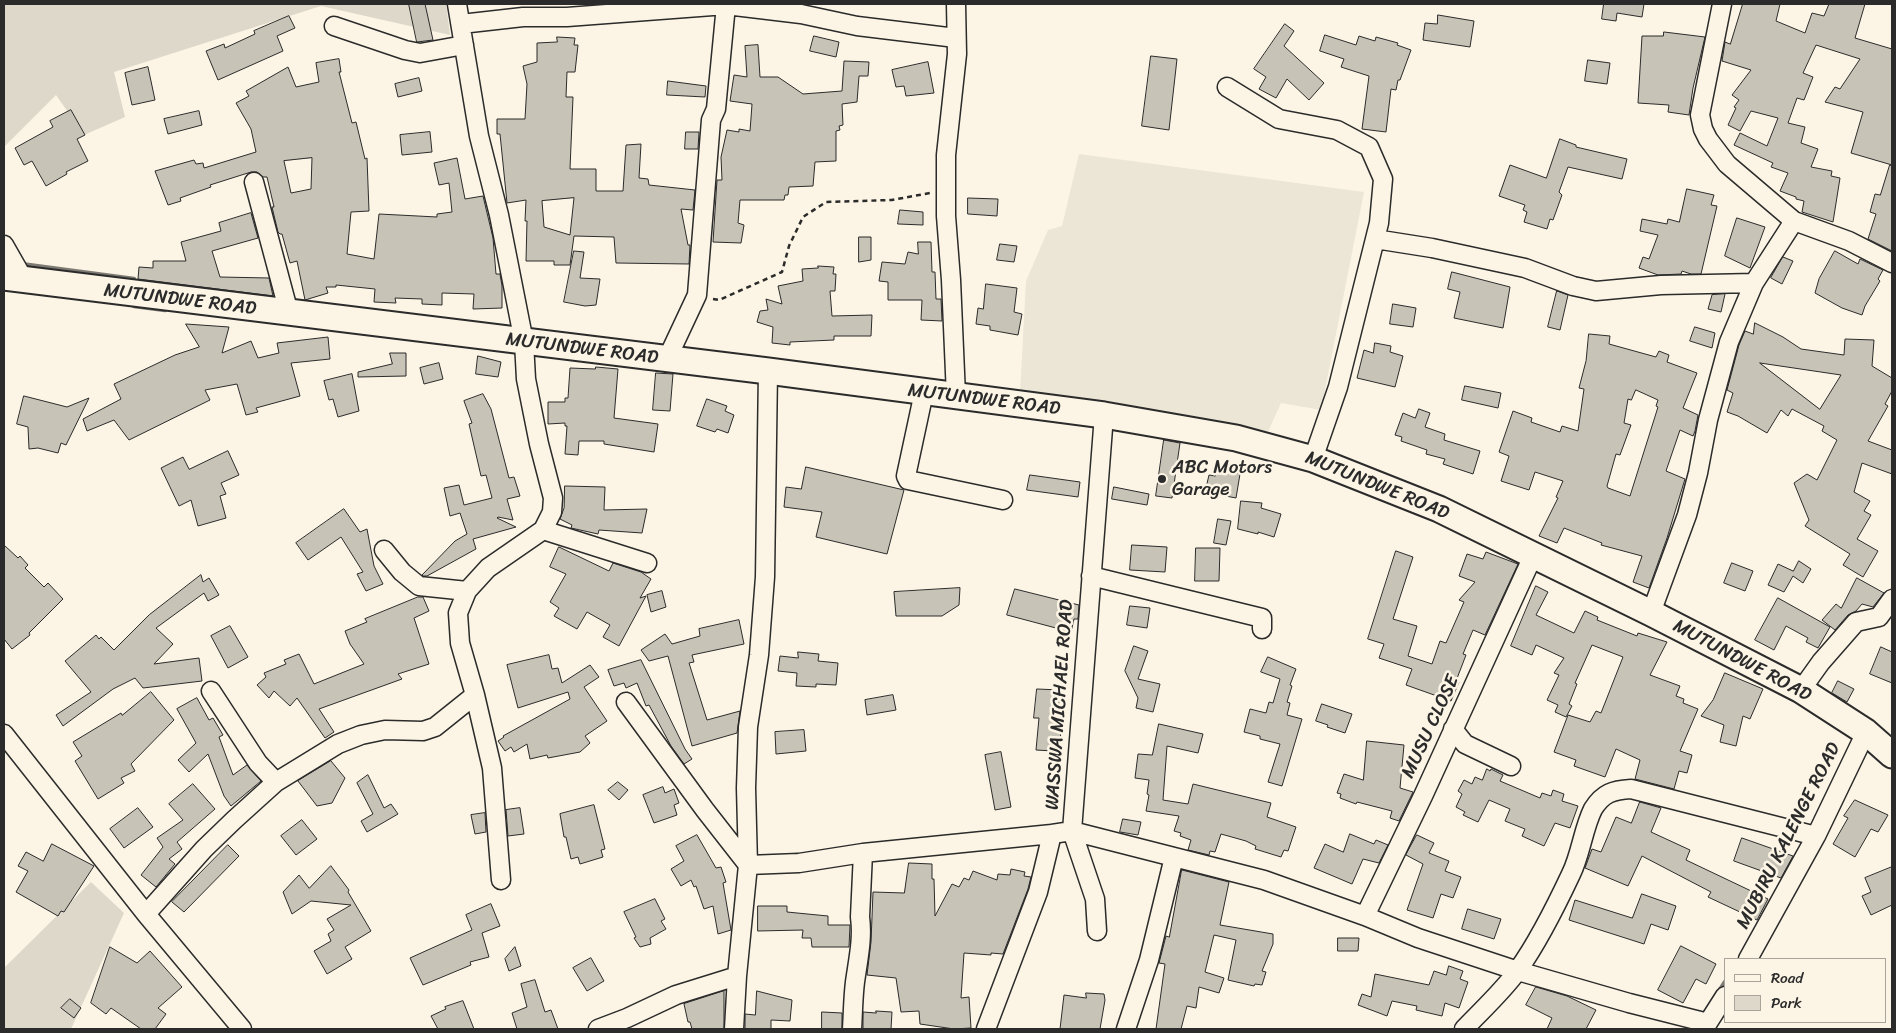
<!DOCTYPE html>
<html>
<head>
<meta charset="utf-8">
<style>
	body { margin:0 }
	#map { position:relative; width:1896px; height:1033px; overflow:hidden; background:#fcf5e5; font-family:Sriracha,sans-serif }
	canvas { display:block }
	.frame { position:absolute; inset:0; border:5px solid #2b2b2b; pointer-events:none }
	.legend { position:absolute; left:1724px; top:958px; width:162px; height:65px; box-sizing:border-box; background:#fcf5e5; border:1px solid #a8a49b; margin:0; padding:6px 9px; list-style:none; font-size:15px; color:#2b2b2b }
	.legend li { display:flex; align-items:center; gap:10px; height:25px }
	.legend b { width:25px; border:1px solid #a8a49b }
</style>
</head>
<body>
<div id="map">
<canvas width="1896" height="1033"></canvas>
<div class="frame"></div>
<ul class="legend">
<li><b style="height:6px;background:#fcf5e5"></b>Road</li>
<li><b style="height:14px;background:#ded8ca"></b>Park</li>
</ul>
</div>
<script>
const ctx = document.querySelector('canvas').getContext('2d');
ctx.lineJoin = 'round';
function fillPath(path, color) { ctx.fillStyle = color; ctx.fill(path, 'evenodd'); }
function stroke(path, color, width, dash) { ctx.strokeStyle = color; ctx.lineWidth = width; ctx.lineCap = dash ? 'butt' : 'round'; ctx.setLineDash(dash || []); ctx.stroke(path); }
function label(font, color, halo, rows, align = 'center') {
  ctx.font = font + ' Sriracha,sans-serif'; ctx.lineWidth = 5; ctx.setLineDash([]); ctx.textBaseline = 'middle'; ctx.strokeStyle = halo; ctx.fillStyle = color; for (const [text, x, y, turn = 0] of rows) {
    ctx.save(); ctx.translate(x, y); ctx.rotate((+turn || 0) * Math.PI / 180); ctx.textAlign = isNaN(turn) ? turn : align; if (halo) ctx.strokeText(text, 0, 0); ctx.fillText(text, 0, 0); ctx.restore();
  }
}
const built = new Path2D(`
	M1079,154L1364,192L1321,410L1281,403L1266,436L1020,394L1026,281L1048,230L1062,226Z`);
const green = new Path2D(`
	M4,4H446L450,35L321,6L114,72L125,117L84,135L56,95L4,147Z
	M91,882L124,913L71,1029H4V968Z`);
const stream = new Path2D(`
	M21,264L134,279
	M134,306L165,310
	M1718,993L1725,982`);
const building = new Path2D(`
	M409,4H425L433,40L417,42Z
	M1604,4H1644L1642,17L1617,13L1616,21L1602,19Z
	M1743,4H1780L1776,21L1805,33L1812,13L1824,16L1829,4H1865L1855,38L1892,49V165L1851,153L1863,112L1825,102L1835,87L1840,89L1860,59L1816,45L1803,73L1813,77L1804,100L1797,98L1788,123L1805,127L1801,143L1818,149L1811,167L1832,171L1831,176L1840,178L1833,222L1802,212L1804,201L1796,199V197L1780,191L1788,173L1771,167L1773,163L1734,145L1740,133L1767,146L1778,118L1751,111L1740,131L1728,125L1736,108L1734,107L1739,100L1732,95L1751,70L1722,61L1725,42L1730,44Z
	M1438,15L1474,21L1470,47L1423,40L1425,23L1437,24Z
	M289,16L295,28L277,36L283,51L218,80L206,51L224,44L225,48L255,34L254,31Z
	M1285,24L1294,31L1284,46L1324,83L1309,100L1287,79L1276,98L1259,89L1266,77L1254,69Z
	M1664,32L1705,37L1693,88L1689,115L1668,112L1669,105L1638,103L1642,36H1663Z
	M1325,35L1356,45L1359,36L1375,41L1376,37L1398,43L1397,45L1411,50L1400,80H1398L1396,90L1391,89L1386,132L1362,129L1369,76L1341,67L1344,59L1320,51Z
	M814,36L839,42L836,57L810,51Z
	M557,37L575,38L574,45H578L575,72H567L566,97H573L570,169H596V191H623L626,145L641,144L639,178L648,179L649,185L695,190L693,210L681,209L688,245H690L689,264L616,263L614,237L574,236L570,265H554V261H526L527,221H525L526,200L507,203L500,134H497V119H525L527,84L523,66L537,62V43L557,42ZM574,198L570,235L544,227L542,201Z
	M758,45L760,77H778L803,94L842,91L844,61L869,62L868,76H859L857,102L842,104L843,125L839,126L840,130L836,131V161L815,162L813,186L789,187L788,195H785L784,200H740L738,223L744,225L741,243L713,242L717,180H722L721,157L727,130L739,132V129L750,131L751,118L752,104L730,101L734,75L747,77L745,46Z
	M1151,56L1177,59L1169,130L1142,126Z
	M339,59L341,72H339L352,123L356,122L365,159L367,158L369,211L351,212L347,254L374,259L379,214L437,217V214L452,212L449,183L439,185L434,163L457,158L465,199L483,196L493,238L496,274H500L502,286V308L473,309L474,294L442,293V305L422,304V299L395,298L396,303L374,302L375,289L336,285V287H326L328,293L305,300L297,261L290,263L282,234H280L278,232L272,207H274L267,177H263L257,172H251L210,185L211,187L180,198L181,201L168,205L155,171L194,160L196,164L203,163L204,168L256,152L251,129L236,103L249,96L246,91L288,67L296,87L319,82L316,63ZM312,158L311,189L291,193L284,161Z
	M1588,60L1610,63L1607,84L1585,81Z
	M928,62L934,93L906,96L904,86L896,87L892,70Z
	M148,67L155,100L132,105L125,73Z
	M419,78L422,91L398,97L395,84Z
	M668,81L706,86L705,97L667,95Z
	M71,110L85,135L77,139L88,161L66,172L67,174L46,186L32,161L24,165L15,148L53,127L50,121Z
	M199,111L202,125L168,134L164,119Z
	M430,132L432,152L402,155L400,135Z
	M686,132H699L698,149H685Z
	M1560,139L1576,145V147L1627,159L1622,179L1568,167L1559,192L1562,195L1553,220L1550,219L1547,229L1524,222L1527,212L1523,210L1525,205L1499,196L1510,165L1546,178Z
	M1890,165L1892,166V251L1868,239L1876,214L1870,212L1875,194L1880,195Z
	M1687,189L1714,195L1711,205L1717,206L1701,274H1691L1682,271L1681,274L1658,275L1639,268L1643,257L1649,259L1658,235L1640,231L1642,219L1667,224L1668,219L1679,222Z
	M968,198L998,199L997,216L968,214Z
	M900,210L923,212V225L898,224Z
	M251,213L258,238L212,251L220,277L269,278L273,296L138,279L139,267L153,268V261H186L181,242L221,231L219,223Z
	M1737,218L1765,227L1750,268L1725,256Z
	M859,237H871V260L859,262Z
	M918,242H931L932,272H935L936,299H941L942,321L921,320L922,300H888V282L879,281L882,262L905,264L908,252L918,254Z
	M1000,244L1017,246L1014,262L997,260Z
	M574,251L584,252L580,278L600,279L596,305L585,306L564,302Z
	M1835,251L1858,264L1860,259L1883,270L1878,279L1880,281L1865,306L1862,315L1842,308L1815,293L1819,279Z
	M1783,257L1793,261L1782,284L1771,278Z
	M818,266L834,267L833,274H836L835,291H830L832,316L872,315L871,336H834V340L790,342V345L772,343L773,327L757,322L760,311L768,310L766,299L782,304L778,286L803,281L802,269L818,268Z
	M1452,272L1510,287L1503,328L1454,318L1460,292L1448,289Z
	M986,284L1017,288L1014,312L1022,314L1018,335L990,330V326L976,324L978,308L983,309Z
	M1557,291L1568,295L1560,330L1548,327Z
	M1725,294L1721,312L1708,309L1712,295Z
	M1393,304L1416,308L1413,327L1390,324Z
	M1755,323L1783,337L1801,349L1844,355L1845,339L1874,340L1872,366L1892,378V391L1885,404L1888,406L1868,441L1892,450V474L1862,463L1854,492L1870,501L1864,511L1871,515L1857,539L1878,551L1863,577L1843,565L1850,554L1805,526L1809,520L1794,483L1807,474L1817,480L1837,440L1822,431L1824,426L1792,409L1788,416L1781,410L1767,433L1738,416L1727,412L1733,393L1727,390L1739,345L1745,331L1753,334ZM1760,363L1841,375L1820,409Z
	M186,324L229,327L222,353L251,341L258,358L279,353L277,343L328,337L330,359L291,363L300,396L256,408L258,412L246,415L237,384L205,390L210,400L129,440L114,420L87,431L83,419L121,399L114,384L175,355L199,347Z
	M1695,327L1715,333L1712,348L1690,341Z
	M1589,334L1610,336L1609,344L1656,357L1659,351L1669,355L1667,362L1697,373L1683,408L1698,415L1695,431L1693,436L1680,430L1666,471L1685,479L1667,538L1649,588L1633,582L1642,556L1601,545L1602,543L1564,528L1557,543L1539,536L1558,498L1556,497L1563,481L1535,472L1529,490L1501,481L1509,456L1499,452L1513,411L1532,418L1531,422L1560,432L1562,426L1578,431L1584,389L1579,388L1586,361ZM1636,390L1658,400L1656,406L1658,407L1630,496L1608,488L1607,486L1616,454L1620,455L1631,425L1624,423L1628,399L1631,400Z
	M1375,343L1391,346L1390,352L1403,356L1395,387L1357,378L1364,350L1373,353Z
	M390,353H406V376L358,377V372L392,364Z
	M478,356L501,362L498,377L476,374Z
	M439,363L443,379L424,384L420,368Z
	M596,367L618,369L614,418L658,424L654,452L604,444V441H579L578,455L565,454L567,426H565V423L548,424V402H565V398H568L570,368L595,369Z
	M656,373L673,374L670,411L653,410Z
	M352,374L359,411L338,417L333,399L329,400L324,381Z
	M1465,386L1501,393L1498,408L1462,400Z
	M483,394L491,409L509,478L514,477L520,496L507,499L513,520L498,517L497,518L516,527L473,539L476,549L427,576H423L422,575L455,541L467,534L460,513L450,516L444,488L459,485L464,505L492,498L486,475L481,476L469,424L472,423L464,401Z
	M24,396L67,407L89,398L66,445L61,443L58,453L38,448L29,449L28,427L17,424Z
	M707,399L727,406L725,411L734,415L728,433L717,429L715,432L697,426Z
	M1419,409L1430,413L1425,427L1445,434L1444,440L1480,451L1473,474L1443,464L1445,459L1426,454L1427,450L1401,441L1402,437L1395,435L1403,413L1415,418Z
	M1164,440L1180,443L1172,498L1156,496Z
	M228,451L239,475L221,483L226,494L220,496L226,518L198,526L191,500L179,506L161,468L183,457L189,469Z
	M806,467L904,490L887,554L816,537L822,512L784,507L786,487L801,489Z
	M1216,469L1240,474L1236,498L1205,492L1209,475L1215,476Z
	M1030,475L1080,482L1078,497L1027,490Z
	M565,486L605,487L604,510L647,509L642,533L599,530L598,534L571,528L572,525L560,519L564,508Z
	M1114,487L1149,494L1147,505L1112,499Z
	M1241,501L1262,503L1261,508L1281,514L1274,537L1258,532V534L1238,529Z
	M344,509L360,532L367,529L374,566L383,584L366,591L357,574L363,572L341,537L308,560L296,543Z
	M1218,519L1231,521L1226,545L1214,543Z
	M4,545L18,558L20,556L28,565L25,568L44,587L48,583L63,599L29,633L30,635L12,649L4,639Z
	M1132,545L1167,547L1165,572L1130,570Z
	M559,547L609,571L613,563L641,572L651,579L640,598L646,596L619,646L603,637L610,625L587,612L577,629L554,616L559,608L550,602L566,574L550,567Z
	M1196,548H1220L1219,581H1195Z
	M1396,551L1413,557L1393,619L1417,626L1408,656L1432,664L1440,641L1446,643L1464,602L1459,600L1475,582L1459,576L1467,554L1483,559L1486,552L1518,564L1485,635L1473,630L1463,654L1466,655L1456,681L1459,682L1451,701L1406,685L1412,669L1379,658L1384,644L1368,639Z
	M1799,561L1811,569L1803,583L1793,576L1784,592L1768,585L1778,564L1793,571Z
	M1732,563L1753,571L1745,591L1724,583Z
	M201,575L203,582L209,578L219,595L208,601L204,593L156,628L173,644L154,664L199,658L202,681L143,688L135,678L113,689L63,726L56,715L91,692L65,661L96,635L99,639L101,637L114,650L149,615Z
	M1857,578L1884,593L1873,607L1862,604L1856,611L1848,615L1835,630L1822,620L1836,604L1841,608Z
	M1536,586L1548,592L1536,615L1574,633L1585,611L1598,617L1597,620L1637,636L1638,633L1667,642L1650,675L1680,686L1676,696L1684,699L1683,703L1698,709L1680,751L1692,755L1687,773L1679,771L1674,789L1635,779L1640,760L1616,749L1605,777L1574,766L1576,760L1554,752L1568,715L1590,722L1596,711L1601,713L1623,657L1592,645L1575,683L1577,684L1569,704L1572,706L1566,717L1555,712L1558,705L1547,700L1559,675L1554,673L1564,658L1536,645L1532,655L1511,646Z
	M960,588L959,605L942,616H896L894,592Z
	M1015,589L1079,605L1078,619H1074L1071,632L1007,615Z
	M662,591L666,607L651,612L647,595Z
	M418,597H423L429,611L414,618L429,664L398,674L402,679L319,709L334,732L325,738L297,698L290,706L274,691L269,698L257,685L266,677L264,673L286,664L284,660L299,654L314,684L364,664L350,644L345,631L367,622L365,619Z
	M1778,598L1830,627L1818,648L1806,642L1808,638L1786,626L1774,650L1755,640Z
	M1130,606L1150,608L1147,628L1127,625Z
	M739,620L744,644L692,655L694,662L689,663L707,720L740,711L737,733L692,746L668,656L649,661L641,650L665,634L672,644L700,636L699,629Z
	M230,626L248,657L228,668L211,636Z
	M1134,646L1148,651L1138,679L1160,684L1153,712L1136,708L1138,698L1125,671Z
	M1881,647L1892,652V683L1870,674Z
	M798,652L819,654L818,661L838,663L836,685L816,684V687L796,686L797,673L778,671L780,656L798,658Z
	M549,655L552,669L558,668L562,683L590,665L599,677L584,687L607,721L585,736L590,743L580,752L548,758L547,755L530,759L527,744L514,752L511,747L505,751L498,741L504,737L503,736L570,699L568,692L518,708L507,665Z
	M1268,657L1296,669L1290,685L1292,686L1287,702L1290,703L1287,715L1302,719L1282,786L1268,782L1280,744L1260,739V736L1244,732L1250,709L1266,713L1269,702L1273,703L1280,679L1261,672Z
	M641,660L685,749L692,759L684,764L671,746L649,705L646,706L637,683L626,688L624,683L614,686L608,670Z
	M1725,673L1763,689L1750,719L1743,716L1736,746L1720,742L1724,725L1701,716L1713,700Z
	M1838,681L1854,689L1847,702L1832,693Z
	M1037,689L1060,690L1057,726L1061,727L1060,746H1054L1053,751L1036,750L1039,718H1034Z
	M151,692L174,720L131,764L135,771L121,778L124,783L98,799L75,761L82,756L73,742L121,713L122,715Z
	M893,695L896,710L867,715L865,700Z
	M197,698L209,720L213,718L223,735L219,737L233,775L247,765L261,781L231,806L224,796L208,754L189,772L178,760L196,743L177,709Z
	M1322,704L1352,714L1345,733L1327,727L1328,725L1316,721Z
	M1159,724L1203,734L1198,753L1167,746L1163,800L1188,804L1193,784L1271,803L1267,817L1296,827L1288,851L1284,850L1281,857L1255,849L1256,846L1246,841L1221,834L1215,852L1210,851L1209,855L1188,850L1191,840L1180,836L1181,833L1174,831L1179,816L1146,811L1149,795L1147,794L1149,780L1135,778L1138,754L1152,755Z
	M804,730L806,751L776,754L775,732Z
	M1367,741L1404,745L1400,788L1413,792L1399,821L1390,818L1392,811L1357,802L1356,804L1340,798L1341,794L1337,793L1344,774L1363,780Z
	M1001,752L1011,807L995,810L985,755Z
	M331,761L345,778L332,803L317,806L298,781Z
	M1487,769L1490,771L1491,769L1503,775L1500,781L1540,798L1542,793L1551,796L1553,790L1564,794L1562,801L1578,806L1570,828L1555,823L1544,846L1522,836L1525,829L1505,821L1510,809L1489,800L1478,822L1463,815L1465,812L1456,807L1462,794L1458,791L1464,780L1472,784L1475,777L1482,780Z
	M368,775L384,808L391,804L398,814L367,832L361,821L373,814L357,783Z
	M618,782L628,790L619,800L608,790Z
	M193,784L215,809L177,842L182,849L169,859L175,864L156,887L141,875L163,847L157,838L183,820L169,804Z
	M663,787L665,793L674,789L679,803L674,805L677,815L654,823L643,795Z
	M1855,800L1888,815L1878,832L1871,829L1855,857L1833,844L1848,818L1844,816Z
	M1640,802L1661,808L1651,832L1690,850L1686,860L1768,899L1757,920L1708,897L1711,892L1642,856L1628,886L1585,868L1592,849L1601,852L1616,817L1631,823Z
	M594,805L605,849L601,850L603,857L580,864L578,857L571,859L566,837H564L560,814Z
	M138,808L153,827L124,848L110,829Z
	M520,808L524,834L508,836L506,810Z
	M485,813L486,832L475,834L471,815Z
	M1123,819L1141,822L1138,835L1120,832Z
	M302,820L317,839L296,855L281,836Z
	M1350,834L1374,844L1376,840L1388,845L1379,863L1363,859L1352,884L1314,868L1325,844L1343,852Z
	M697,835L716,868L721,867L726,882L723,883L731,930L718,934L713,906L704,909L696,886L694,887L691,880L681,886L671,869L684,861L676,846Z
	M1417,835L1434,843L1429,853L1449,861L1445,871L1461,877L1453,898L1441,894L1433,918L1407,910L1423,864L1406,855Z
	M1742,838L1793,856L1781,878L1734,861Z
	M52,844L94,866L64,912L61,911L58,916L16,892L28,871L18,866L26,852L43,861Z
	M228,845L239,856L184,912L172,902Z
	M909,863L932,864V879H934L935,916L952,884L959,887L964,878L969,880L973,871L997,880L998,874L1010,875L1011,869L1025,872L1024,876L1031,877L1028,889L1003,954L991,953V955L964,953L961,998L969,997L971,1028L954,1029L920,1024L919,1011L901,1012L896,978L867,975L871,942L873,892L904,893Z
	M331,866L349,890L348,892L371,931L345,947L352,959L327,974L314,951L331,941L328,934L334,930L327,919L351,905L311,901L292,914L283,892L299,875L309,888Z
	M1892,867V905L1871,915L1862,896L1871,892L1865,878Z
	M1182,870L1229,882L1220,925L1273,934V944L1262,971L1266,972L1262,985L1255,984L1254,986L1228,980L1236,940L1214,935L1205,972L1224,978L1219,993L1199,987L1196,1008L1187,1006L1181,1029H1156L1165,964L1159,963L1166,936L1169,937Z
	M1642,894L1676,906L1668,930L1651,924L1644,944L1569,920L1575,900L1632,918Z
	M655,899L665,919L661,921L666,929L650,938L651,944L640,947L634,938L636,937L624,912Z
	M491,904L500,926L482,933L489,957L470,962L471,965L423,985L410,958L472,930L466,915Z
	M758,906H787V912L828,916V925H850L849,947H812L811,938H802L803,930L758,931Z
	M1468,909L1501,919L1494,939L1462,929Z
	M1338,938H1359L1358,951H1338Z
	M1681,946L1716,964L1706,984L1696,979L1683,1003L1658,990Z
	M110,947L137,963L150,951L182,987L158,1008L166,1014L155,1029H141L111,1008L106,1014L91,1003Z
	M515,947L521,966L509,971L505,959Z
	M591,958L604,981L587,991L573,968Z
	M1449,966L1463,971L1460,979L1468,982L1459,1008L1445,1003L1442,1016L1416,1010L1417,1006L1392,1001L1387,1016L1358,1005L1362,994L1371,997L1375,974L1429,985L1434,971L1446,975Z
	M535,980L545,1012L551,1010L558,1029H517L512,1013L527,1007L521,984Z
	M1536,987L1567,996L1596,1010L1586,1029H1547L1552,1018L1526,1005Z
	M724,991V1029H692L690,1022H688L684,1004Z
	M757,991L792,1000L790,1021L771,1020V1029H745V1014L755,1015Z
	M1086,993L1104,994L1105,1000L1100,1029H1060L1064,995L1086,998Z
	M70,999L81,1008L74,1018L61,1008Z
	M463,1001L474,1029H438L431,1016L446,1009L445,1007Z
	M876,1011L892,1012L891,1029H863V1012L876,1013Z
	M822,1012L842,1013V1029H822Z`);
const path = new Path2D(`
	M713,299L719,300L782,272L789,246L803,217L826,202L892,200L930,193`);
const minor = new Path2D(`
	M457,4L479,136L499,215L524,342L526,379L539,444L553,498L552,512L543,530L488,568L467,591L458,613L460,643L475,695L492,768L501,880
	M956,4L957,54L946,155V216L951,280L956,396
	M1722,4L1700,115L1703,129L1708,139L1727,164L1794,221L1849,241L1892,263
	M461,24L523,17H567L726,5L801,14L857,26L956,38
	M334,26L405,50L420,53L464,45
	M1227,87L1279,119L1337,130L1369,147L1383,179L1379,223L1338,387L1313,459
	M254,182L289,313
	M1375,239L1432,248L1525,268L1573,286L1596,291L1661,285L1754,283L1794,221
	M4,245L24,280
	M667,359L697,295L711,120L716,109L726,5
	M924,392L906,476L908,480L1003,500
	M543,530L647,563
	M384,550L402,572L419,586L467,591
	M1091,576L1262,618V629
	M1651,613L1687,515L1698,473L1708,420L1729,342L1754,283
	M1801,690L1821,662L1856,622L1879,617L1892,599
	M211,691L258,763L276,782
	M626,702L705,810L748,865
	M1453,729L1465,744L1511,766
	M4,734L146,914L242,1029
	M1072,831L1264,880L1365,916L1418,938L1518,971L1629,1003L1708,1023
	M1072,831L1095,899L1097,931
	M748,865L799,863L863,853L1052,834
	M146,914L204,849L234,820L276,782L338,744L361,735L385,730L423,731L435,727L475,695
	M1365,916L1423,796L1533,556
	M1748,959L1816,836L1866,732
	M598,1029L627,1018L676,995L737,976
	M734,1029L737,976L748,865L746,788L748,727L759,655L765,577L768,371
	M852,1029C853,1014 853,998 855,982C858,960 863,939 860,917L863,853
	M986,1029L1038,892L1052,834L1072,831L1104,415
	M1126,1029L1149,960L1174,857
	M1464,1029C1481,1011 1504,990 1518,970C1538,942 1556,906 1571,874C1581,854 1583,829 1593,809C1603,793 1613,790 1631,789L1816,836
	M1704,1029L1725,996`);
const secondary = new Path2D(`
	M4,277L768,371L1104,415L1236,438L1313,459L1439,509L1651,613L1801,690L1866,732L1892,755`);
const markers = [
	[1162,479,5,"#2b2b2b"]
];
const streetNames = [
	["MUTUNDWE ROAD",180,300,7],
	["MUTUNDWE ROAD",582,349,7],
	["MUTUNDWE ROAD",984,400,7],
	["MUTUNDWE ROAD",1377,486,22],
	["MUTUNDWE ROAD",1742,661,28],
	["WASSWA MICHAEL ROAD",1060,705,-86],
	["MUSU CLOSE",1431,727,-65],
	["MUBIRU KALENGE ROAD",1789,836,-63]
];
const poiNames = [
	["ABC Motors",1172,468],
	["Garage",1172,490]
];
fillPath(built, '#ece6d7');
fillPath(green, '#ded8ca');
stroke(stream, '#7d7b74', 4.5);
fillPath(building, '#c8c3b7');
stroke(building, '#2b2b2b', 1);
stroke(minor, '#2b2b2b', 21);
stroke(secondary, '#2b2b2b', 29);
stroke(path, '#2b2b2b', 2.5, [5, 4]);
stroke(minor, '#fcf5e5', 18);
stroke(secondary, '#fcf5e5', 25);
for (const [x, y, r, color] of markers) { const dot = new Path2D(); dot.arc(x, y, r, 0, 2 * Math.PI); ctx.fillStyle = color; ctx.fill(dot); stroke(dot, '#fcf5e5', 2); }
label('19px', '#2b2b2b', '#fcf5e5', streetNames);
label('19px', '#2b2b2b', '#fcf5e5', poiNames, 'left');
</script>
</body>
</html>
